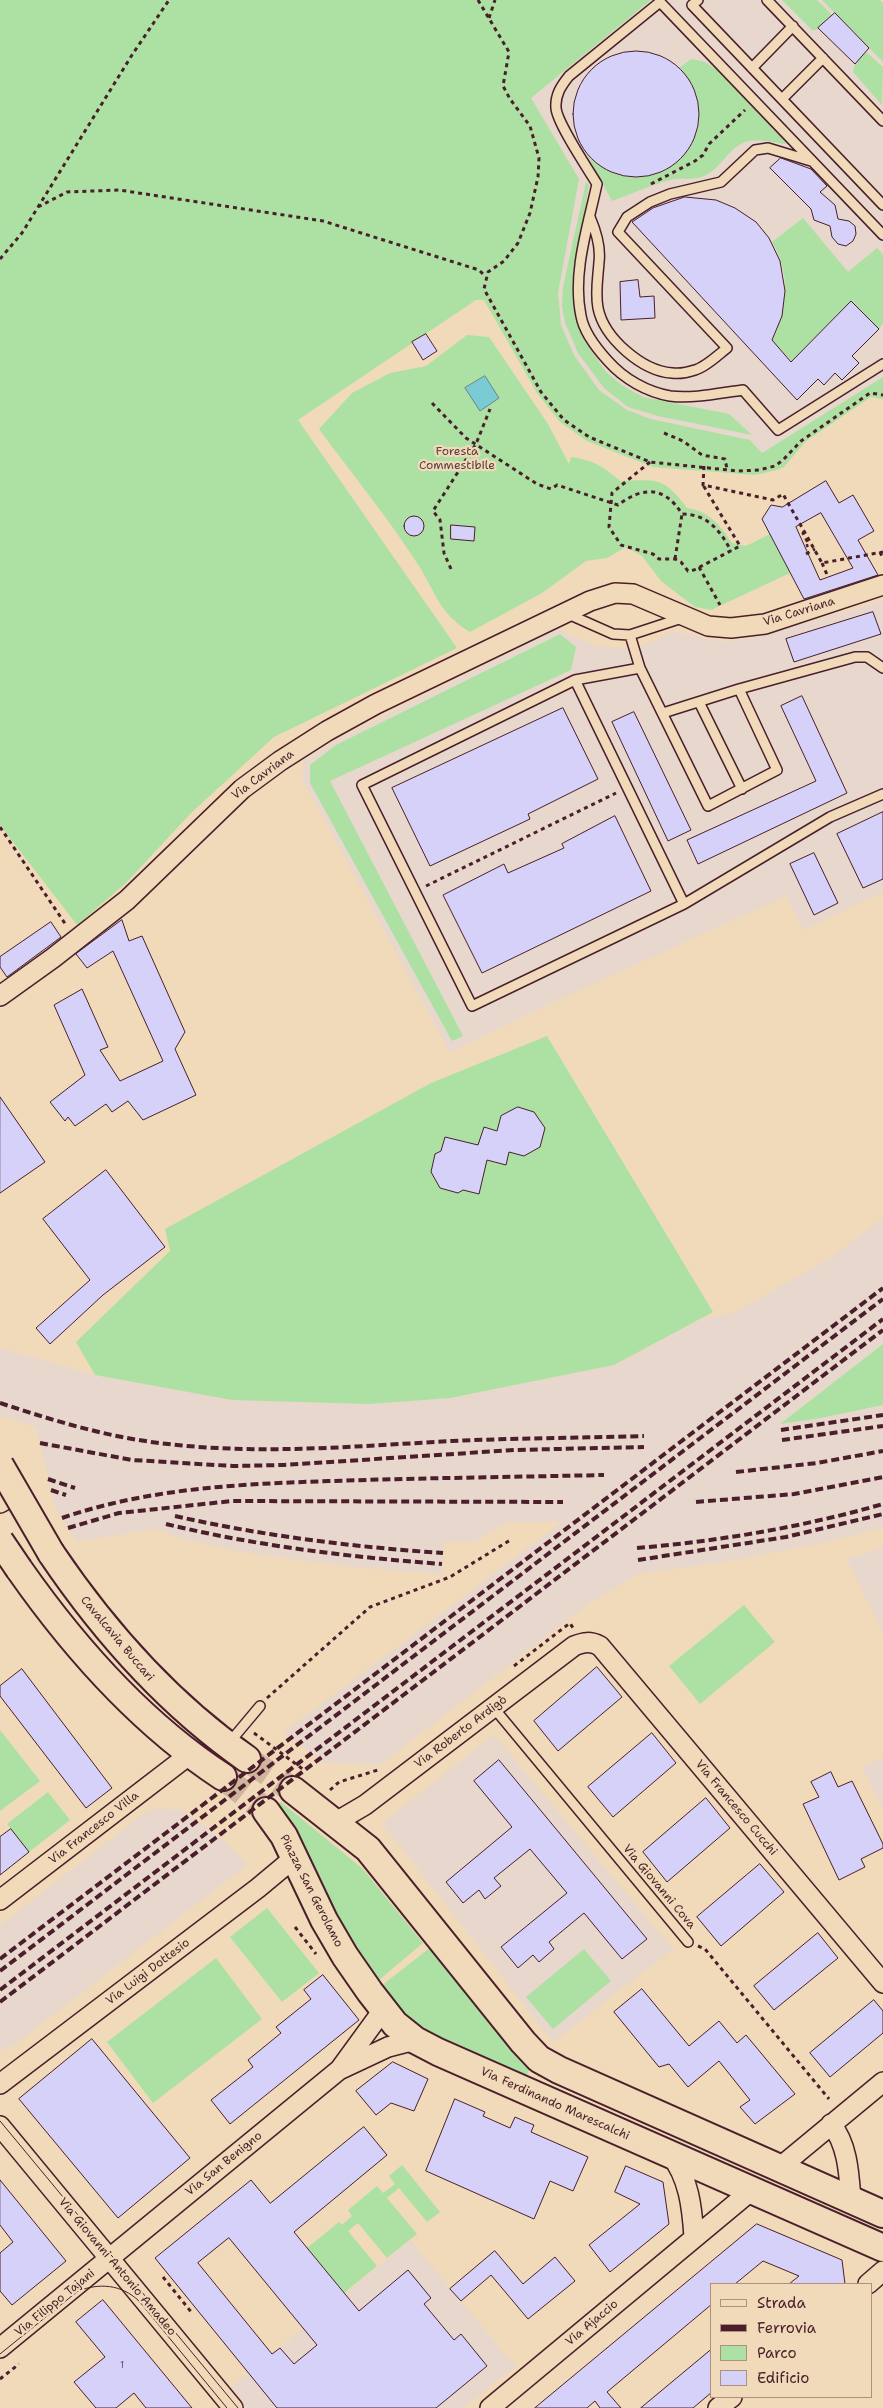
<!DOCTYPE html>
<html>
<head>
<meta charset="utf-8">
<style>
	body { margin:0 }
	#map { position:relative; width:883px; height:2408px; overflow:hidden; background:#f0dab9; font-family:"Shantell Sans",sans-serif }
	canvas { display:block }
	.legend { position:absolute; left:710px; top:2283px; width:162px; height:115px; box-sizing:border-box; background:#f0dab9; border:1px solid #ae8f80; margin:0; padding:6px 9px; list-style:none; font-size:15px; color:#4a1f2b }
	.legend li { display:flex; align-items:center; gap:10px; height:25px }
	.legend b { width:25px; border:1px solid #ae8f80 }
</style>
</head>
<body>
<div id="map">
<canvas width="883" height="2408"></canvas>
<ul class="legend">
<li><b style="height:6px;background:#f0dab9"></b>Strada</li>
<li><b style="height:6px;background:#4a1f2b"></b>Ferrovia</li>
<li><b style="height:14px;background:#ade1a3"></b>Parco</li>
<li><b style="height:14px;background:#d5d1f9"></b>Edificio</li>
</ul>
</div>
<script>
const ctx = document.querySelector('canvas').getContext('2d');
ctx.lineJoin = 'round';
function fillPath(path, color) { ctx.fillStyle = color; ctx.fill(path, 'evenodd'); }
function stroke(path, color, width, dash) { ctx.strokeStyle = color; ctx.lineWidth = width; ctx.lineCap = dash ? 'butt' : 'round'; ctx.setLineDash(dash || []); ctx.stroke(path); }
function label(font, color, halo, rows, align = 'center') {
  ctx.font = font + ' "Shantell Sans",sans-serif'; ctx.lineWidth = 4.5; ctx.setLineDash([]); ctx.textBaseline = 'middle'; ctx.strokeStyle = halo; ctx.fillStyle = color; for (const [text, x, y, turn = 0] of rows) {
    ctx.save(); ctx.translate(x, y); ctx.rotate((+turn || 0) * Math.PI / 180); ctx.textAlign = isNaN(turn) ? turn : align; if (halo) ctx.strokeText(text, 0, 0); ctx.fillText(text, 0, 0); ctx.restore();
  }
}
const built = new Path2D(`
	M651,0H822L883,62V377L762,453L750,440L651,419L619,406L594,383L570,348L561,325L558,301L560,277L531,98Z
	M883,601V892L803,930L786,896L545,1006L450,1053L303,780V761L336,740L557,629L593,645L635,650L673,631L722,642L756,637Z
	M883,1218V1344L781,1423L821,1418L883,1405V1528L809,1546L717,1563L638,1574L587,1605L380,1765L325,1763L283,1733L562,1522H507L474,1542L444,1541L442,1574L352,1567L236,1551L175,1537L160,1529L76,1541L54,1505L37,1428L0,1416V1348L95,1375L232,1400L450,1398L614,1365L703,1318L734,1313L830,1258Z
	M883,1548V1633L847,1559Z
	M494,1735L673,1949L553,2042L382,1823Z
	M883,1757V1810L862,1767Z
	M150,1809L183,1810L224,1841L248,1864L13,2046L0,2050V1925Z
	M410,2240L507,2357L517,2365L464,2408H239L226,2392Z`);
const green = new Path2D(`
	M0,0H651L531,98L579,179L558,293L561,325L574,355L599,390L627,410L651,419L750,440L762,453L883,377V399L871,397L806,441L784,467L777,470L755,475L653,467L587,441L560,422L537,393L484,300H476L298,420L457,648L274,737L190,814L126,883L77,925L0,825Z
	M782,0H817L832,15L816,30H812Z
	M822,0H880L883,3V62Z
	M866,52L883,67L882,105L853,72L855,64Z
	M691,59L705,62L718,70L787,144C775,143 758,138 745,142C728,148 721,169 704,176C694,181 684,177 674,179C653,184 632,194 612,201L587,155C649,219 740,131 679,68Z
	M586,182L589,185L573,286L576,317L586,343L606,372L623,386L643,397L729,414L752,435L658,416L628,407L604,388L578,353L565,323L562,306L563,287Z
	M803,218L848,272L877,248L883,254V323L879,329L851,301L796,357L797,367L772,340C788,309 791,273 772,242Z
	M467,335L489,337L548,424L569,464L571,457C591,459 605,467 620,481C657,480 663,476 687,508C709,511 720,525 732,543L746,546L770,534L790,573L711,610L695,607L683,598L661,581L642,556L626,547L607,558L586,561L542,593L470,632C439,613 437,595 419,566C389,519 352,474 319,429L352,393L390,373L426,366Z
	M560,634L576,647L571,670L330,781L463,1036L452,1041L310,783V765L336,745Z
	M547,1036L713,1312L614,1365L450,1398L369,1404L232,1400L95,1375L76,1342L170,1251L165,1229L431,1083Z
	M883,1344V1405L821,1418L780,1424Z
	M744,1605L775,1642L700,1704L669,1666Z
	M0,1730L40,1781L0,1811Z
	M48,1792L70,1820L29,1852L7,1824Z
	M281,1802L363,1869L423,1943L379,1980L344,1931L272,1808Z
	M267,1908L319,1973L282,2002L230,1937Z
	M431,1947L515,2053L531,2066L524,2081L445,2046L403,2016L381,1986Z
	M584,1949L611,1981L553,2029L526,1997Z
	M216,1958L262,2019L153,2103L107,2042Z
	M402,2165L440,2212L427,2222L399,2188L387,2198L417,2234L387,2258L358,2223L348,2231L377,2266L344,2293L307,2248L339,2222L342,2225L352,2216L348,2210L377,2186L383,2193L395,2184L389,2176Z`);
const water = new Path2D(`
	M485,376L499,398L480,411L465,388Z`);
const building = new Path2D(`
	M835,13L869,48L855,64L818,28Z
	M573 114a63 63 0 1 1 126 0a63 63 0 1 1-126 0Z
	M781,158L811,169L827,186L820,192L835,205L838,219L849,221L855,226L856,234L853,241L846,246L838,244L832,237L830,226L814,220L811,209L770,168Z
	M685,197L716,200L735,208L756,222L769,238L780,261L785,291L782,316L772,340L791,362L851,301L879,329L852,356L859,363L842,380L835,373L824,385L818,379L797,400L632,222L653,208Z
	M638,280L640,297L654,296L655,318L621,320L620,282Z
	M426,334L437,351L423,360L412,342Z
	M826,481L839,503L853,495L874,531L858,540L878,575L804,599L762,519L771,505L782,507ZM821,513L853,568L820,580L796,527Z
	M404 526a10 10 0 1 1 20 0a10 10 0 1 1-20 0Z
	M451,525L475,527L474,541L451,539Z
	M873,612L881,634L794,662L786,639Z
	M802,696L847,793L698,864L687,840L816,781L781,706Z
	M563,708L598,779L528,814L530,819L430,866L392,788Z
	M634,712L691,830L668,841L612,722Z
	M883,812V879L863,888L837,834Z
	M615,816L651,891L482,973L443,895L504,864L508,873L564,848L562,844Z
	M814,853L838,903L814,915L790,864Z
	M122,920L129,941L142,936L185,1032L175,1049L196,1095L143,1120L128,1101L112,1112L106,1104L75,1126L68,1117L65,1121L50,1102L85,1075L54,1005L82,989L108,1047L100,1050L120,1081L163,1061L113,951L87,968L76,954Z
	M51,922L61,937L7,977L0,967V957Z
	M0,1097L45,1162L0,1193Z
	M518,1107L534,1112L545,1128L540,1147L524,1156L509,1152L506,1165L487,1160L479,1194L463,1190L458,1193L440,1188L431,1172L435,1154L441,1151L445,1137L478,1145L484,1127L497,1131L501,1116Z
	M106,1170L165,1247L103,1295L50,1344L36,1328L90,1280L43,1219Z
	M597,1667L622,1697L558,1751L534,1721Z
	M22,1669L112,1788L86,1808L0,1696V1686Z
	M652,1733L676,1763L613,1817L588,1787Z
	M499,1760L647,1939L622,1959L584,1913L549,1942L554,1949L539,1962L533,1955L518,1968L501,1947L567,1893L530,1849L494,1878L501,1886L485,1899L479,1890L463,1903L446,1882L512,1827L474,1781Z
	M831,1772L838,1787L852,1781L883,1844V1848L861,1859L865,1867L839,1880L803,1804L819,1797L811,1782Z
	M706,1798L730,1828L667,1882L643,1852Z
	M11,1829L29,1852L0,1875V1837Z
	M760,1864L784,1892L721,1946L697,1917Z
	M818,1933L838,1958L774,2010L754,1986Z
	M323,1975L359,2020L230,2124L211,2100L253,2067L248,2060L281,2033L276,2027L311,1999L304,1990Z
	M642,1989L689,2046L719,2021L737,2043L746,2035L795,2094L755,2124L740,2107L750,2100L719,2061L688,2087L669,2064L659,2067L614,2012Z
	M874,2000L883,2011V2033L830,2077L810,2053Z
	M92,2039L190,2158L118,2218L19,2099Z
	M393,2062L428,2079L414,2111L391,2103L376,2115L356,2091Z
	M455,2099L485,2112L483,2116L510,2128L515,2117L524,2121L534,2125L531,2132L588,2157L573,2191L550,2181L534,2219L426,2171Z
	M364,2127L387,2155L294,2232L359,2311L408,2270L431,2298L424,2304L454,2340L461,2334L487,2366L436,2408H277L155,2258L251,2180L270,2203ZM229,2238L317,2345L294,2364L280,2348L272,2354L198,2263Z
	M626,2166L663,2182L669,2224L610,2272L589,2245L640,2204L615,2192Z
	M0,2180L66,2261L12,2305L0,2291V2253L13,2242L0,2225Z
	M757,2224L842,2260L845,2284H789L799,2276L763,2261L735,2284H712V2304L607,2392L621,2408H600L595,2401L587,2408H535Z
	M495,2251L523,2284L555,2257L575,2281L528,2319L491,2275L461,2301L450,2289Z
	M103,2300L192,2408H146L134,2393L116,2408H96L74,2382L105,2357L76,2322Z
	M712,2349V2392L693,2408H641Z`);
const secondaryTunnel = new Path2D(`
	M247,1759L293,1790
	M223,1777L266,1811`);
const path = new Path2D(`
	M478,0L509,52L503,86L510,99L530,126L539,158L538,177L530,213L518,243L504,261L488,272L484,289L541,392L564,420L589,437L650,462L738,471L759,470L775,466L783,460L801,441L870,393L883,395
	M489,18L495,0
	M651,184L695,161L703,155L709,144L745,110
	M38,207L67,192L119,190L323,221L479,270L485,276
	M0,259L22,233L132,55L169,0
	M432,403L466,438L537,484L551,489L557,485L618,505C642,487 664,485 682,514C707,514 720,530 731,551
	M664,433L683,441L702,455L725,459L727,469
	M650,462L612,493L609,527L621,545L653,554L659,559H675L681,562L688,571L694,570L740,546L703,485
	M704,466L703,485L773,500L783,494L822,563L883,552
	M805,533H803L809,545L806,546
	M880,552L883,559
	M806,554L815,549
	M675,559L682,514
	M822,563L828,577
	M699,567L720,605
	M451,569L444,553L440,520L433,511L476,444L490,409
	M0,827L66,925
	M426,886L616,793
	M514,1666L570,1623L573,1628
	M267,1698L370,1607L450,1577L512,1539
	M254,1733L304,1770
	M330,1790L339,1782L378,1770
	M295,1927L316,1954
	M698,1946L705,1949L829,2099
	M163,2277L192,2313
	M0,2379L19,2364`);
const lane = new Path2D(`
	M698,0L692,5L883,205
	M767,0L883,121
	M752,68L793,26
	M782,99L823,58
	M590,217C596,231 601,247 599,262C598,278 595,292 598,308C604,338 642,371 672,373C679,374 689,372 695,370C706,367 718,355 727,348L618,232L627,217L650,202L670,194L721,182L755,150L768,148L811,161
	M883,235L660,2L569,76C561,86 555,95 556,108C557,123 588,169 597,184C588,226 572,273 581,316C584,333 597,349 608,361C624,379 647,392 670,396C693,399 720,393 743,390L778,430L883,364
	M568,614L613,634L630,635L682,618
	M630,635L640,668L708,806L777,770L739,689
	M640,668L575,680L362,785L472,1006L684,904L830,817L883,794
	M575,680L684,904
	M699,702L742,789
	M663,713L739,689L855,657H867L883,668
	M493,1707L688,1942
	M229,1743L260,1706`);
const street = new Path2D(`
	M0,996L53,958L127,900L242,789L280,761L327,731L376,704L590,601L615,593L633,594L708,626L731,628L765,624L883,585
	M0,1503L16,1494
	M336,1822L365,1805L574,1646C584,1642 590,1641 600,1646L883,1983
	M0,1900L189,1755
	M340,2069L383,2010
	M0,2084L258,1888L294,1858
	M831,2124C848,2145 849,2174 851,2200
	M0,2126L233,2408
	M670,2154C689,2178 692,2207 694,2237
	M779,2168L883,2082
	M868,2284L883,2271
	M0,2348L339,2070L388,2047L415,2040
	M490,2408L752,2190
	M718,2408L732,2397`);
const secondary = new Path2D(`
	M51,1553C105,1633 167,1703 247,1759
	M19,1569C75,1649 142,1724 223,1777
	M293,1790L368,1849L523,2042L539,2059L559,2070L883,2214
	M266,1811L284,1836L324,1920L345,1956L370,1992L395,2024L415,2040L438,2052L883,2248`);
const tram = new Path2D(`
	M0,2121L238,2408
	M0,2354L78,2291C99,2283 121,2284 139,2301L227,2408`);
const rail = new Path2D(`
	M0,1403C55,1421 110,1438 168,1444C262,1455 358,1446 452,1441C516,1438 580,1438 644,1436
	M781,1430L883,1415
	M782,1440L883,1426
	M40,1443L132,1460L233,1466L284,1465L514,1450L644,1447
	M736,1472L817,1463L883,1451
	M48,1479L75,1488
	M51,1490L66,1495
	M696,1502L794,1494L883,1477
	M175,1516C264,1536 353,1547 443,1553
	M62,1518C149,1488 240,1484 331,1481C422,1478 513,1477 604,1475
	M166,1524C257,1546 349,1557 442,1564
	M68,1528L119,1513L232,1501L563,1502
	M637,1548C720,1541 803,1527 883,1504
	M638,1560L786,1537L883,1514
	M0,1959L883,1288
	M0,1971L883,1299
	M0,1990L883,1319
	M0,2002L883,1330`);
const secondaryBridge = new Path2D(`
	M0,1465L51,1553
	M0,1541L19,1569`);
const numberNames = [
	["1",122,2365]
];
const parkNames = [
	["Foresta",457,452],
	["Commestibile",457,466]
];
const streetNames = [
	["Via Cavriana",799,612,-17],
	["Via Cavriana",263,775,-37],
	["Cavalcavia Buccari",117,1639,50],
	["Via Roberto Ardigò",461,1732,-37],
	["Via Francesco Cucchi",736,1808,50],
	["Via Francesco Villa",94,1828,-38],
	["Via Giovanni Cova",659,1887,50],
	["Piazza San Gerolamo",311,1891,63],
	["Via Luigi Dottesio",148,1972,-37],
	["Via Ferdinando Marescalchi",555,2104,24],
	["Via San Benigno",224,2164,-39],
	["Via Giovanni Antonio Amadeo",117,2267,50],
	["Via Filippo Tajani",55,2303,-39],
	["Via Ajaccio",592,2323,-40]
];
fillPath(built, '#e8d7cc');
fillPath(green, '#ade1a3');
fillPath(water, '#7acbd3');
stroke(water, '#678690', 1);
fillPath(building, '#d5d1f9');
stroke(building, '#4a1f2b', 1);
stroke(secondaryTunnel, '#cfb59d', 26, [26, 13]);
stroke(lane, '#4a1f2b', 12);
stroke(street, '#4a1f2b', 22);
stroke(secondary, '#4a1f2b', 30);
stroke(path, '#4a1f2b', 3, [4, 4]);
stroke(lane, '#f0dab9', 9);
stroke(street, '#f0dab9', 19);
stroke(secondary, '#f0dab9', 26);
stroke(tram, '#4a1f2b', 1);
stroke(rail, '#4a1f2b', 4, [8, 4]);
stroke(secondaryBridge, '#4a1f2b', 30, []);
stroke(secondaryBridge, '#f0dab9', 26);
label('10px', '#6d4c5e', null, numberNames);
label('12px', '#593c3d', '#f0dab9', parkNames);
label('12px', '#4a1f2b', '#f0dab9', streetNames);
</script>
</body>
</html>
